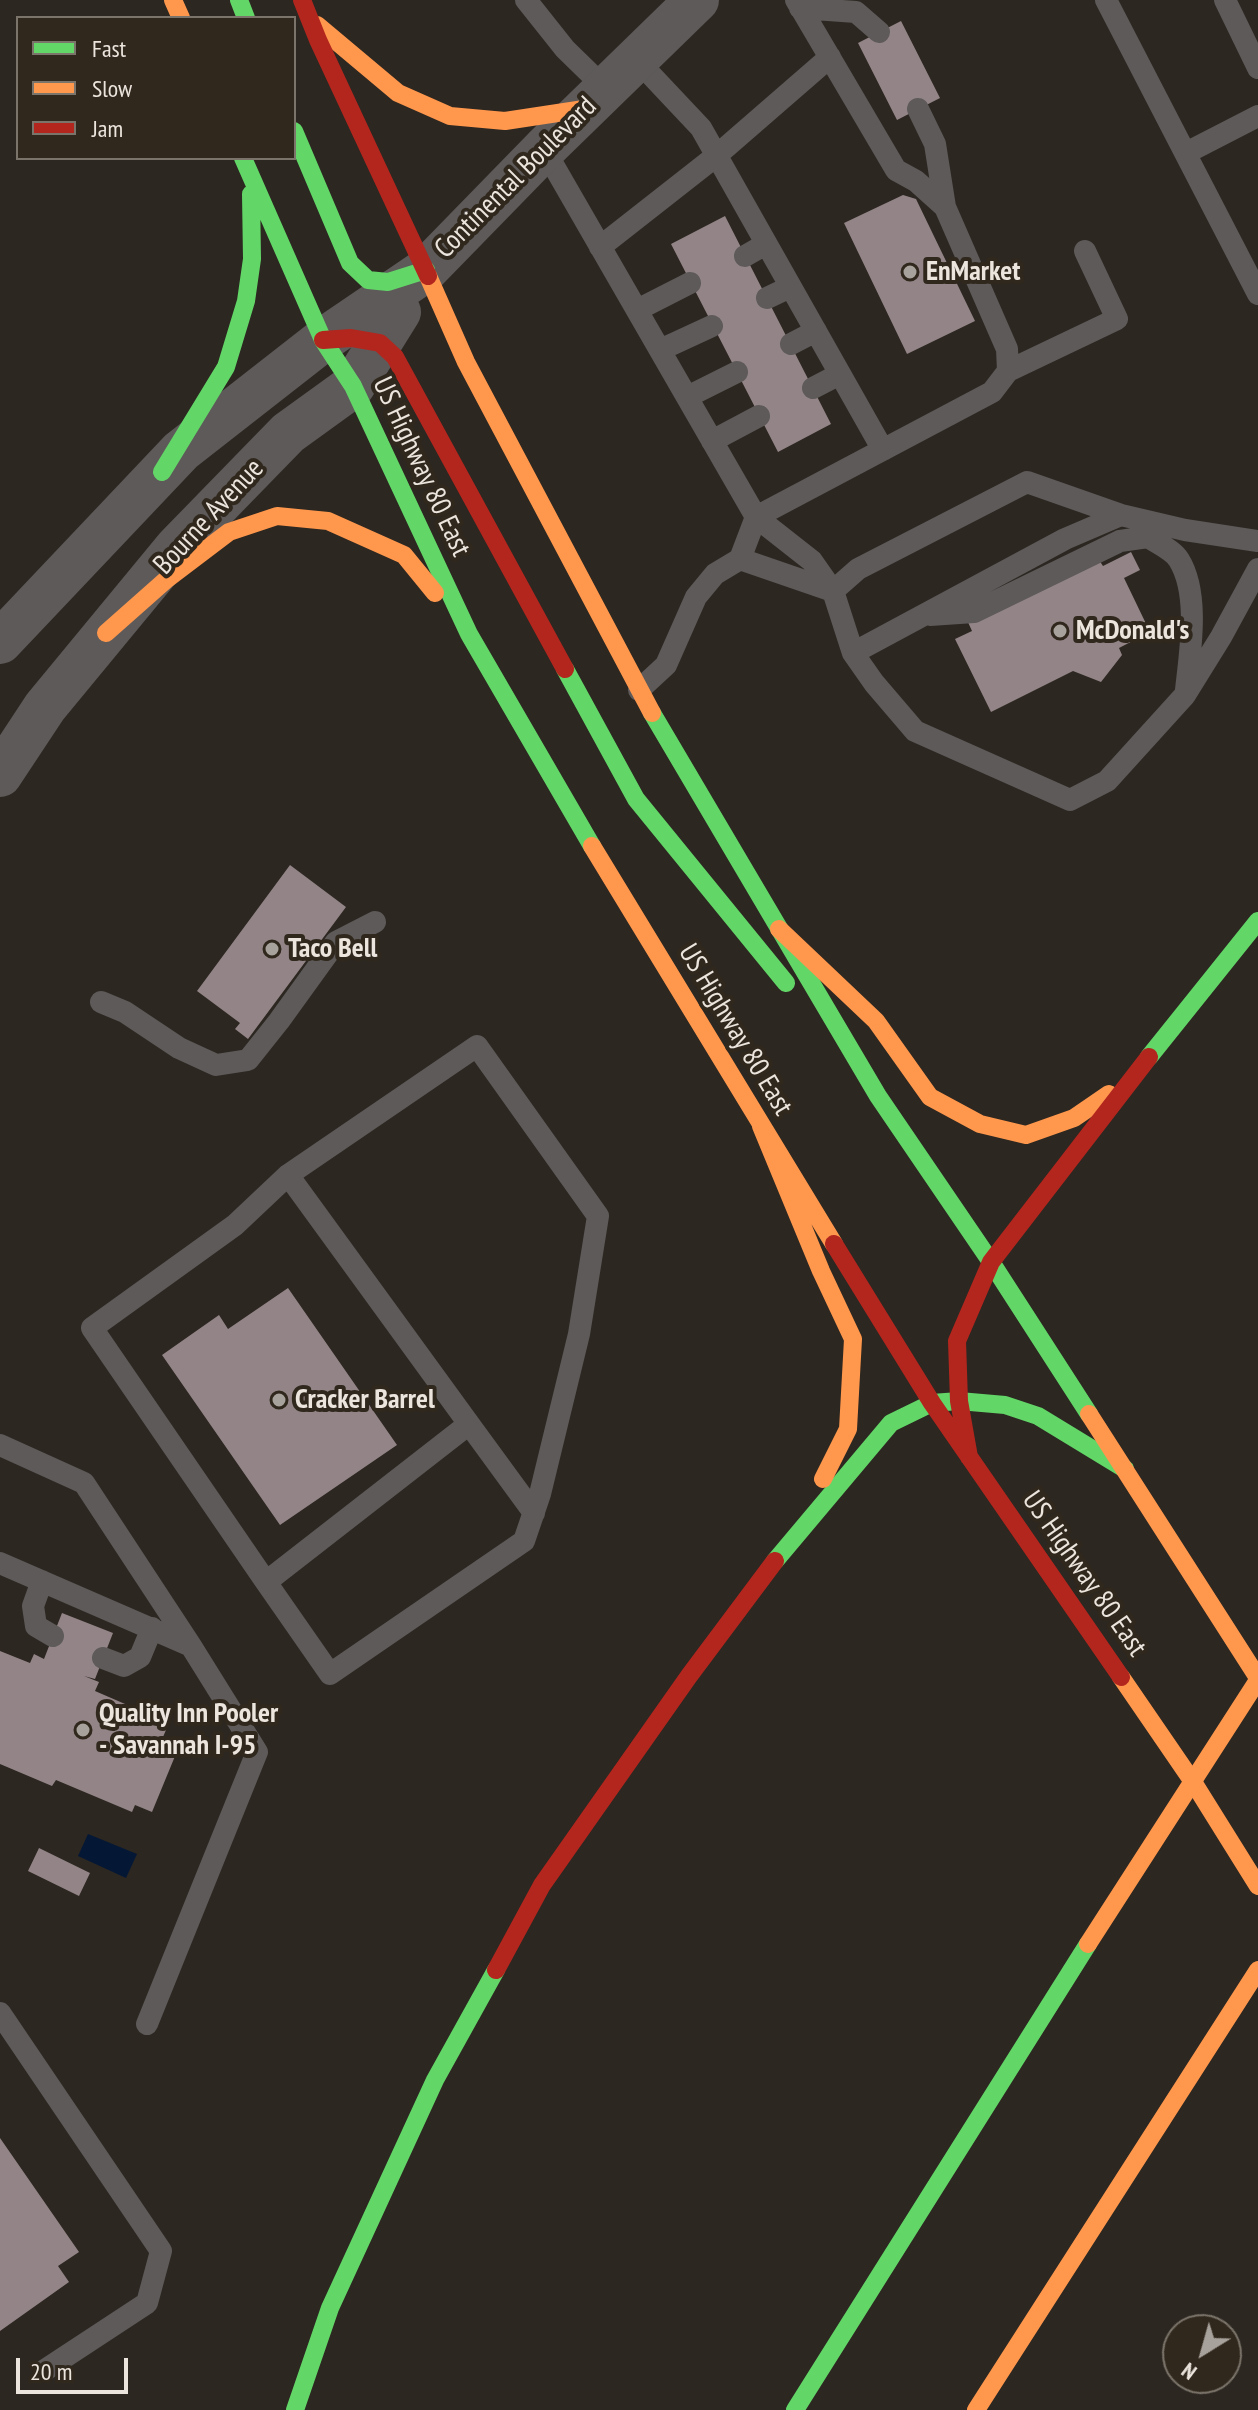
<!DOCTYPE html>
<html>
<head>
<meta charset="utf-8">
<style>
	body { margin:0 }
	#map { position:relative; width:1258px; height:2410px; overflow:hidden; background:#2c2721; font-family:"PT Sans Narrow",sans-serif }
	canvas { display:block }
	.legend { position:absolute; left:16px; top:16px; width:280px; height:144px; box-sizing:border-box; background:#30281d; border:2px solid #7b746a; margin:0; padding:10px 14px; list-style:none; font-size:24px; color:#ebe5de }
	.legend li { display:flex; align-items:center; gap:16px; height:40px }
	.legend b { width:40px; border:2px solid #7b746a }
	.north { position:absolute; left:1162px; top:2314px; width:80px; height:80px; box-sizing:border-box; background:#30281d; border:2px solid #7b746a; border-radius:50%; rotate:217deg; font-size:22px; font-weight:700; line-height:32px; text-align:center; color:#ebe5de }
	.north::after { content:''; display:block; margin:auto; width:28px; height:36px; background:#a8a29c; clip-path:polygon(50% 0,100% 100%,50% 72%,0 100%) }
	.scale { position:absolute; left:16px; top:2358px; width:112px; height:36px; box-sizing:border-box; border:4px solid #ebe5de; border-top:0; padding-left:10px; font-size:24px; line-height:28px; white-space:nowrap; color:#ebe5de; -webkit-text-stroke:6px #30281d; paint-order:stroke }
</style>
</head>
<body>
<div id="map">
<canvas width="1258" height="2410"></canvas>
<ul class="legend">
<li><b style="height:10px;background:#63d668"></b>Fast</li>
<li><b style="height:10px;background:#ff974d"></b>Slow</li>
<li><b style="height:10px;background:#b3261e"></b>Jam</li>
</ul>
<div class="north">N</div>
<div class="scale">20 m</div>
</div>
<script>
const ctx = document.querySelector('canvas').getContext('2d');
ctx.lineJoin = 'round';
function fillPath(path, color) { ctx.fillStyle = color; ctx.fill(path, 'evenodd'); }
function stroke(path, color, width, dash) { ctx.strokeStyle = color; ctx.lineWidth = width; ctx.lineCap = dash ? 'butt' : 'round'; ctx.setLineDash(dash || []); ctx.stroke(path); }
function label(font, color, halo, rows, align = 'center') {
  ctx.font = font + ' "PT Sans Narrow",sans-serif'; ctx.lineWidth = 8; ctx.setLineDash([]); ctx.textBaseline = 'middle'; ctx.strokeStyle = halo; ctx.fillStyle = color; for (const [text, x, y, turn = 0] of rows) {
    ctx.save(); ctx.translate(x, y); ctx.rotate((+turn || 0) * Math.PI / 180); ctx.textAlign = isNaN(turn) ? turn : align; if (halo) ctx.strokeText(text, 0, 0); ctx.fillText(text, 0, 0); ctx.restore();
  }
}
const water = new Path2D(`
	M88,1834L137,1854L126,1878L78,1856Z`);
const building = new Path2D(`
	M901,21L940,98L897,120L858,43Z
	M903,195L916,199L975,321L907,354L844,223Z
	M725,216L831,424L778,452L671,244Z
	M1131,552L1140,570L1124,578L1150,632L1119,648L1122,655L1101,682L1073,671L991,712L955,639L972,631L967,620L1099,560L1103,566Z
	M290,865L346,907L248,1039L235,1029L240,1023L197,991Z
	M288,1288L397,1445L280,1525L162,1355L219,1315L228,1329Z
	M62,1613L113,1633L95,1679L84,1676L99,1682L95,1691L169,1723L163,1737L180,1744L152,1812L135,1805L132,1812L56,1780L52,1786L0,1764V1651L30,1663L34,1654L44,1659Z
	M39,1848L90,1873L79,1896L28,1871Z
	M0,2138L79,2252L58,2266L69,2282L0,2331Z`);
const lane = new Path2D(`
	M526,0L565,49L606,89
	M796,0L896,170L916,181L945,207L1007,349L1008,371L992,392L756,517L812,561L833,591L858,569L1027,482L1121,515
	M1106,0L1258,294
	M1225,0L1258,68
	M800,8L856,12L879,32
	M636,59L701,128L883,450
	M918,109L935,144L945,207
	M544,149L756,517L740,559L715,574L696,597L666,665L639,690
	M1186,153L1258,116
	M600,247L716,156L830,57
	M745,256L766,244
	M767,298L790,287
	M637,310L690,283
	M791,344L816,331
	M660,350L712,326
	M1008,371L1117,319L1085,251
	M813,388L840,374
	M687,397L737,372
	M712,441L759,416
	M740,559L833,591L853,653L874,683L915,731L1070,800L1107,781L1185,695L1221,637L1258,569
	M930,615L974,612L1120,541L1148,537C1158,544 1173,550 1179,560C1200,594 1190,652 1186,690
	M853,653L1065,539L1121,515L1185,530L1258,541
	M101,1002L125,1012L179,1048L216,1065L248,1060L279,1021L336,942L375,922
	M469,1424L534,1513
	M0,1445L84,1483L191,1646L0,1563
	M42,1581L33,1606L36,1626L53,1636
	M266,1582L92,1328L235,1225L288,1175L477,1046L598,1216L579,1334L540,1494L524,1541L330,1674L266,1582L469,1424L288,1175
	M103,1658L124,1666L140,1657L152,1628
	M0,2013L161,2251L147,2303L45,2370
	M147,2024L257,1752L191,1646`);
const street = new Path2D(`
	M0,642L181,451L323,340L426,270L544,149L697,0
	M0,775L45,707L177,547L288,433L353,386L399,312`);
const fast = new Path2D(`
	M239,0L246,18
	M294,131L350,263L368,280L388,282L426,270
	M243,158L323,340L353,386L469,634L592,846
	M162,472L226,367L246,301L252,259L251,194
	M565,669L636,799L786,983
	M652,713L878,1096L991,1262L1089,1414
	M1149,1057L1258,921
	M775,1561L891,1423L932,1403L959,1401L1005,1405L1038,1416L1125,1469
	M295,2410L330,2308L435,2080L496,1970
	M795,2410L1088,1944`);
const slow = new Path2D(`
	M173,0L181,18
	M317,25L398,93L450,116L505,121L584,109
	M428,276L466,362L652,713
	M106,633L167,579L229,532L277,516L328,521L404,555L435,593
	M592,846L834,1244
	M779,929L876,1021L930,1097L980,1124L1026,1135L1074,1118L1109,1094
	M761,1126L821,1271L853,1339L848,1429L823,1479
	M1089,1414L1258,1678
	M1121,1677L1195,1785L1258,1886
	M976,2410L1258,1970`);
const jam = new Path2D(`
	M302,0L318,40L428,276
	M323,340L351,338L380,343L395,357L565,669
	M834,1244L932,1403L1121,1677
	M969,1457L959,1401L957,1341L991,1262L1149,1057
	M496,1970L542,1885L689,1676L775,1561`);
const slowBridge = new Path2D(`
	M1088,1944L1258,1680`);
const markers = [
	[910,272,8,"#a8a29c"],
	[1060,631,8,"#a8a29c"],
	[272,949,8,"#a8a29c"],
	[279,1400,8,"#a8a29c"],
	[83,1730,8,"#a8a29c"]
];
const streetNames = [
	["Continental Boulevard",516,178,-45],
	["US Highway 80 East",421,467,65],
	["Bourne Avenue",209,517,-47],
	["US Highway 80 East",735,1030,59],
	["US Highway 80 East",1084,1574,55]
];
const poiNames = [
	["EnMarket",926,272],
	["McDonald's",1076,631],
	["Taco Bell",288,949],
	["Cracker Barrel",295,1400],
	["Quality Inn Pooler",99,1714],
	["- Savannah I-95",99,1746]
];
fillPath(water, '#041836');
fillPath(building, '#938587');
stroke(lane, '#5d5a59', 22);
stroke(street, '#5d5a59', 44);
stroke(fast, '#63d668', 18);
stroke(slow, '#ff974d', 18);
stroke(jam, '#b3261e', 18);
stroke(slowBridge, '#ff974d', 18);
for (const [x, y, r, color] of markers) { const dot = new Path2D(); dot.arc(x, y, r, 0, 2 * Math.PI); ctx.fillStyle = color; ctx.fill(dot); stroke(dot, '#30281d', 3); }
label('28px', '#ebe5de', '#30281d', streetNames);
label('bold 28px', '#ebe5de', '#30281d', poiNames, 'left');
</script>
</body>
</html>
